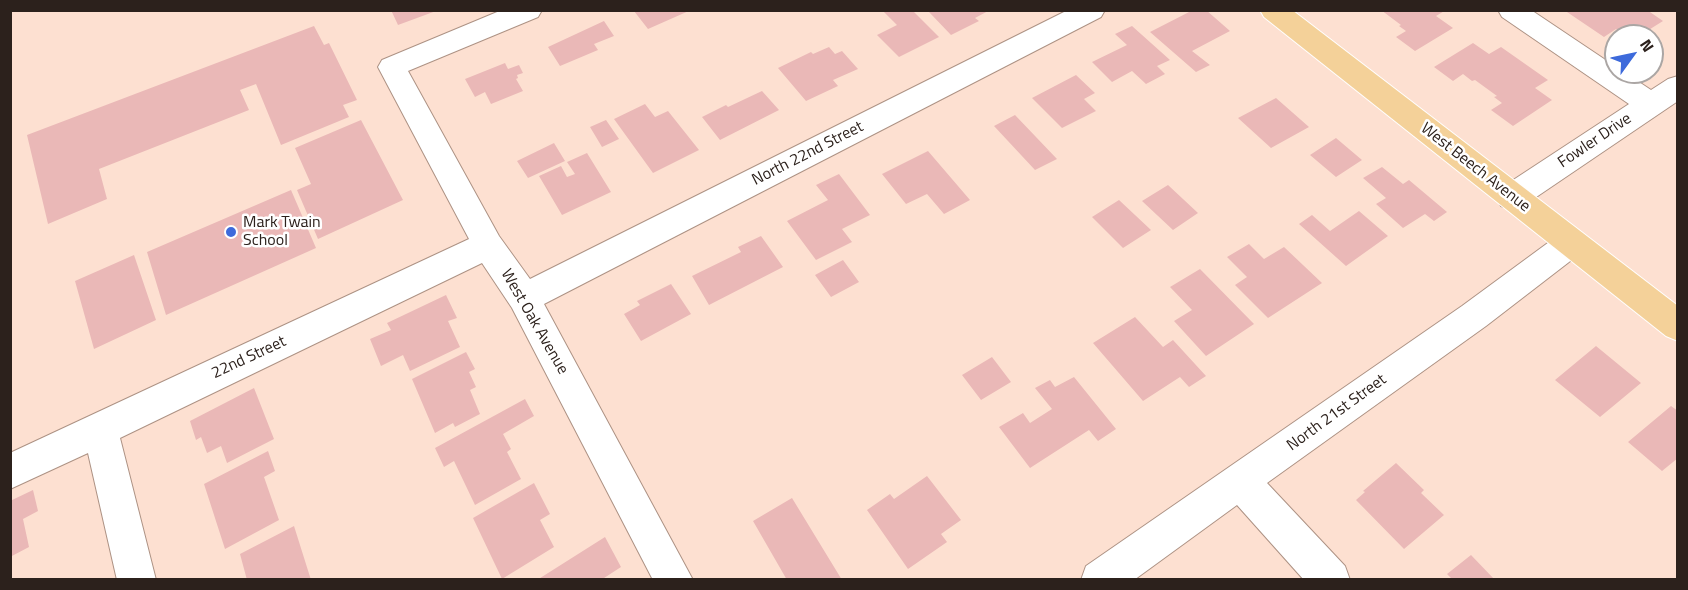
<!DOCTYPE html>
<html>
<head>
<meta charset="utf-8">
<style>
	body { margin:0 }
	#map { position:relative; width:1688px; height:590px; overflow:hidden; background:#fde0d1; font-family:"Titillium Web",sans-serif }
	canvas { display:block }
	.frame { position:absolute; inset:0; border:12px solid #2c211c; pointer-events:none }
	.north { position:absolute; left:1604px; top:24px; width:60px; height:60px; box-sizing:border-box; background:#fff; border:2px solid #aba6a4; border-radius:50%; rotate:57deg; font-size:16px; font-weight:700; line-height:24px; text-align:center; color:#2c211c }
	.north::after { content:''; display:block; margin:auto; width:21px; height:27px; background:#3d6adb; clip-path:polygon(50% 0,100% 100%,50% 72%,0 100%) }
</style>
</head>
<body>
<div id="map">
<canvas width="1688" height="590"></canvas>
<div class="frame"></div>
<div class="north">N</div>
</div>
<script>
const ctx = document.querySelector('canvas').getContext('2d');
ctx.lineJoin = 'round';
function fillPath(path, color) { ctx.fillStyle = color; ctx.fill(path, 'evenodd'); }
function stroke(path, color, width, dash) { ctx.strokeStyle = color; ctx.lineWidth = width; ctx.lineCap = dash ? 'butt' : 'round'; ctx.setLineDash(dash || []); ctx.stroke(path); }
function label(font, color, halo, rows, align = 'center') {
  ctx.font = font + ' "Titillium Web",sans-serif'; ctx.lineWidth = 5; ctx.setLineDash([]); ctx.textBaseline = 'middle'; ctx.strokeStyle = halo; ctx.fillStyle = color; for (const [text, x, y, turn = 0] of rows) {
    ctx.save(); ctx.translate(x, y); ctx.rotate((+turn || 0) * Math.PI / 180); ctx.textAlign = isNaN(turn) ? turn : align; if (halo) ctx.strokeText(text, 0, 0); ctx.fillText(text, 0, 0); ctx.restore();
  }
}
const building = new Path2D(`
	M391,10H436V11L398,25Z
	M636,10H691L648,29L634,11Z
	M882,10H912L939,37L899,57L877,35L897,25Z
	M931,10H990L975,18L979,21L951,35L929,12Z
	M1193,10H1206L1230,31L1192,51L1210,65L1196,72L1150,32Z
	M1381,10H1446L1436,16L1453,28L1415,51L1396,37L1406,31L1399,26L1401,25Z
	M1564,10H1647L1663,21L1639,36H1626L1616,29L1604,37Z
	M604,21L614,36L594,44L598,50L560,66L548,47Z
	M314,26L324,45L329,43L357,100L343,105L349,117L281,145L256,84L240,90L249,110L99,169L107,199L48,224L27,135Z
	M1132,26L1170,60L1157,66L1165,74L1146,84L1132,71L1112,82L1092,62L1127,45L1115,34Z
	M1473,43L1489,54L1501,47L1548,80L1535,88L1552,100L1513,126L1491,110L1502,103L1494,97L1497,96L1475,80L1472,81L1463,74L1453,81L1434,67Z
	M829,47L835,54L842,51L858,69L833,80L838,86L806,101L778,68L811,52L813,54Z
	M505,63L508,69L519,65L523,73L517,75L518,78L516,79L523,91L491,104L485,92L475,97L465,79Z
	M1076,75L1095,93L1084,99L1096,111L1062,128L1032,98Z
	M762,91L779,110L720,140L702,117L726,105L728,107Z
	M1276,98L1309,127L1271,148L1238,118Z
	M645,104L655,117L668,111L699,150L653,173L614,119Z
	M1015,115L1057,159L1035,170L994,126Z
	M361,120L403,200L318,239L297,190L311,184L295,148Z
	M606,120L619,139L602,147L590,127Z
	M1336,138L1362,160L1336,177L1310,155Z
	M554,143L565,161L528,178L517,161Z
	M928,151L970,200L944,214L927,194L906,204L882,174Z
	M587,153L611,192L562,215L539,176L561,166L567,177L575,174L567,162Z
	M1382,167L1403,184L1409,180L1447,212L1434,221L1425,214L1403,228L1376,204L1386,198L1363,178Z
	M839,174L870,215L842,229L852,242L816,260L787,221L828,200L816,185Z
	M1168,185L1198,213L1173,230L1142,201Z
	M291,190L316,248L166,315L147,252Z
	M1119,200L1151,230L1123,248L1092,217Z
	M1359,211L1388,236L1346,266L1299,224L1312,215L1330,231Z
	M761,236L783,267L709,305L692,276L741,252L738,247Z
	M1249,244L1264,259L1284,247L1322,283L1268,318L1235,285L1247,277L1227,257Z
	M134,255L156,320L94,349L75,281Z
	M843,260L859,282L831,297L815,275Z
	M1200,269L1254,324L1206,356L1174,321L1192,310L1170,287Z
	M671,284L691,314L641,341L624,314L640,305L637,301Z
	M446,295L457,318L448,321L460,347L410,371L403,355L381,366L370,339L391,330L387,323Z
	M1135,317L1163,347L1173,340L1206,376L1189,387L1180,377L1143,401L1093,343Z
	M1596,346L1641,383L1600,417L1555,380Z
	M466,352L475,369L469,372L476,387L470,390L480,414L455,427L453,423L435,433L412,379Z
	M992,357L1011,382L981,400L962,375Z
	M1074,377L1116,429L1098,441L1089,430L1030,468L999,427L1023,413L1030,423L1052,409L1035,388L1050,380L1055,387Z
	M254,388L274,439L227,463L221,446L207,453L201,437L196,440L190,421Z
	M525,399L534,416L503,434L511,449L507,452L521,479L475,505L454,461L444,467L435,448Z
	M1671,406L1678,411V458L1662,471L1628,442Z
	M268,451L275,471L264,477L279,520L225,549L204,484Z
	M1396,463L1424,490L1421,493L1444,515L1404,549L1356,500L1365,492L1363,491Z
	M927,476L961,520L941,534L947,542L908,569L867,510L890,494L894,499Z
	M534,483L550,514L540,520L554,547L502,579L473,518Z
	M33,490L38,511L23,519L29,547L10,557V501Z
	M792,498L842,580H787L753,521Z
	M294,526L311,580H247L240,554Z
	M605,537L621,567L601,580H537Z
	M1471,555L1495,580H1453L1447,574Z`);
const minor = new Path2D(`
	M502,10H542L538,17L408,71L499,236L530,279L1068,10H1105L1101,17L544,304L693,580H653L512,308L482,263L120,438L156,580H117L88,453L10,489V453L469,239L378,67L382,60Z
	M1498,10H1531L1616,67V72H1624L1651,90L1668,79L1678,76V101L1523,206L1512,209L1501,206L1497,197L1501,188L1629,104L1502,17Z
	M1571,230L1582,234L1587,243L1582,252L1486,326L1267,483L1345,566L1350,580H1304L1237,505L1134,580H1081L1086,566L1462,306L1560,234Z`);
const major = new Path2D(`
	M1260,10H1292L1678,306V341L1666,336L1264,17Z`);
const markers = [
	[231,232,6,"#3d6adb"]
];
const streetNames = [
	["Fowler Drive",1595,141,-34],
	["North 22nd Street",808,154,-27],
	["West Beech Avenue",1475,168,38],
	["West Oak Avenue",534,322,60],
	["22nd Street",249,358,-25],
	["North 21st Street",1337,413,-36]
];
const poiNames = [
	["Mark Twain",243,223],
	["School",243,241]
];
fillPath(building, '#eab8b7');
stroke(minor, '#ad9284', 2);
stroke(major, '#fff', 2);
fillPath(minor, '#fff');
fillPath(major, '#f4d199');
for (const [x, y, r, color] of markers) { const dot = new Path2D(); dot.arc(x, y, r, 0, 2 * Math.PI); ctx.fillStyle = color; ctx.fill(dot); stroke(dot, '#fff', 2); }
label('16px', '#2c211c', '#fff', streetNames);
label('16px', '#2c211c', '#fff', poiNames, 'left');
</script>
</body>
</html>
